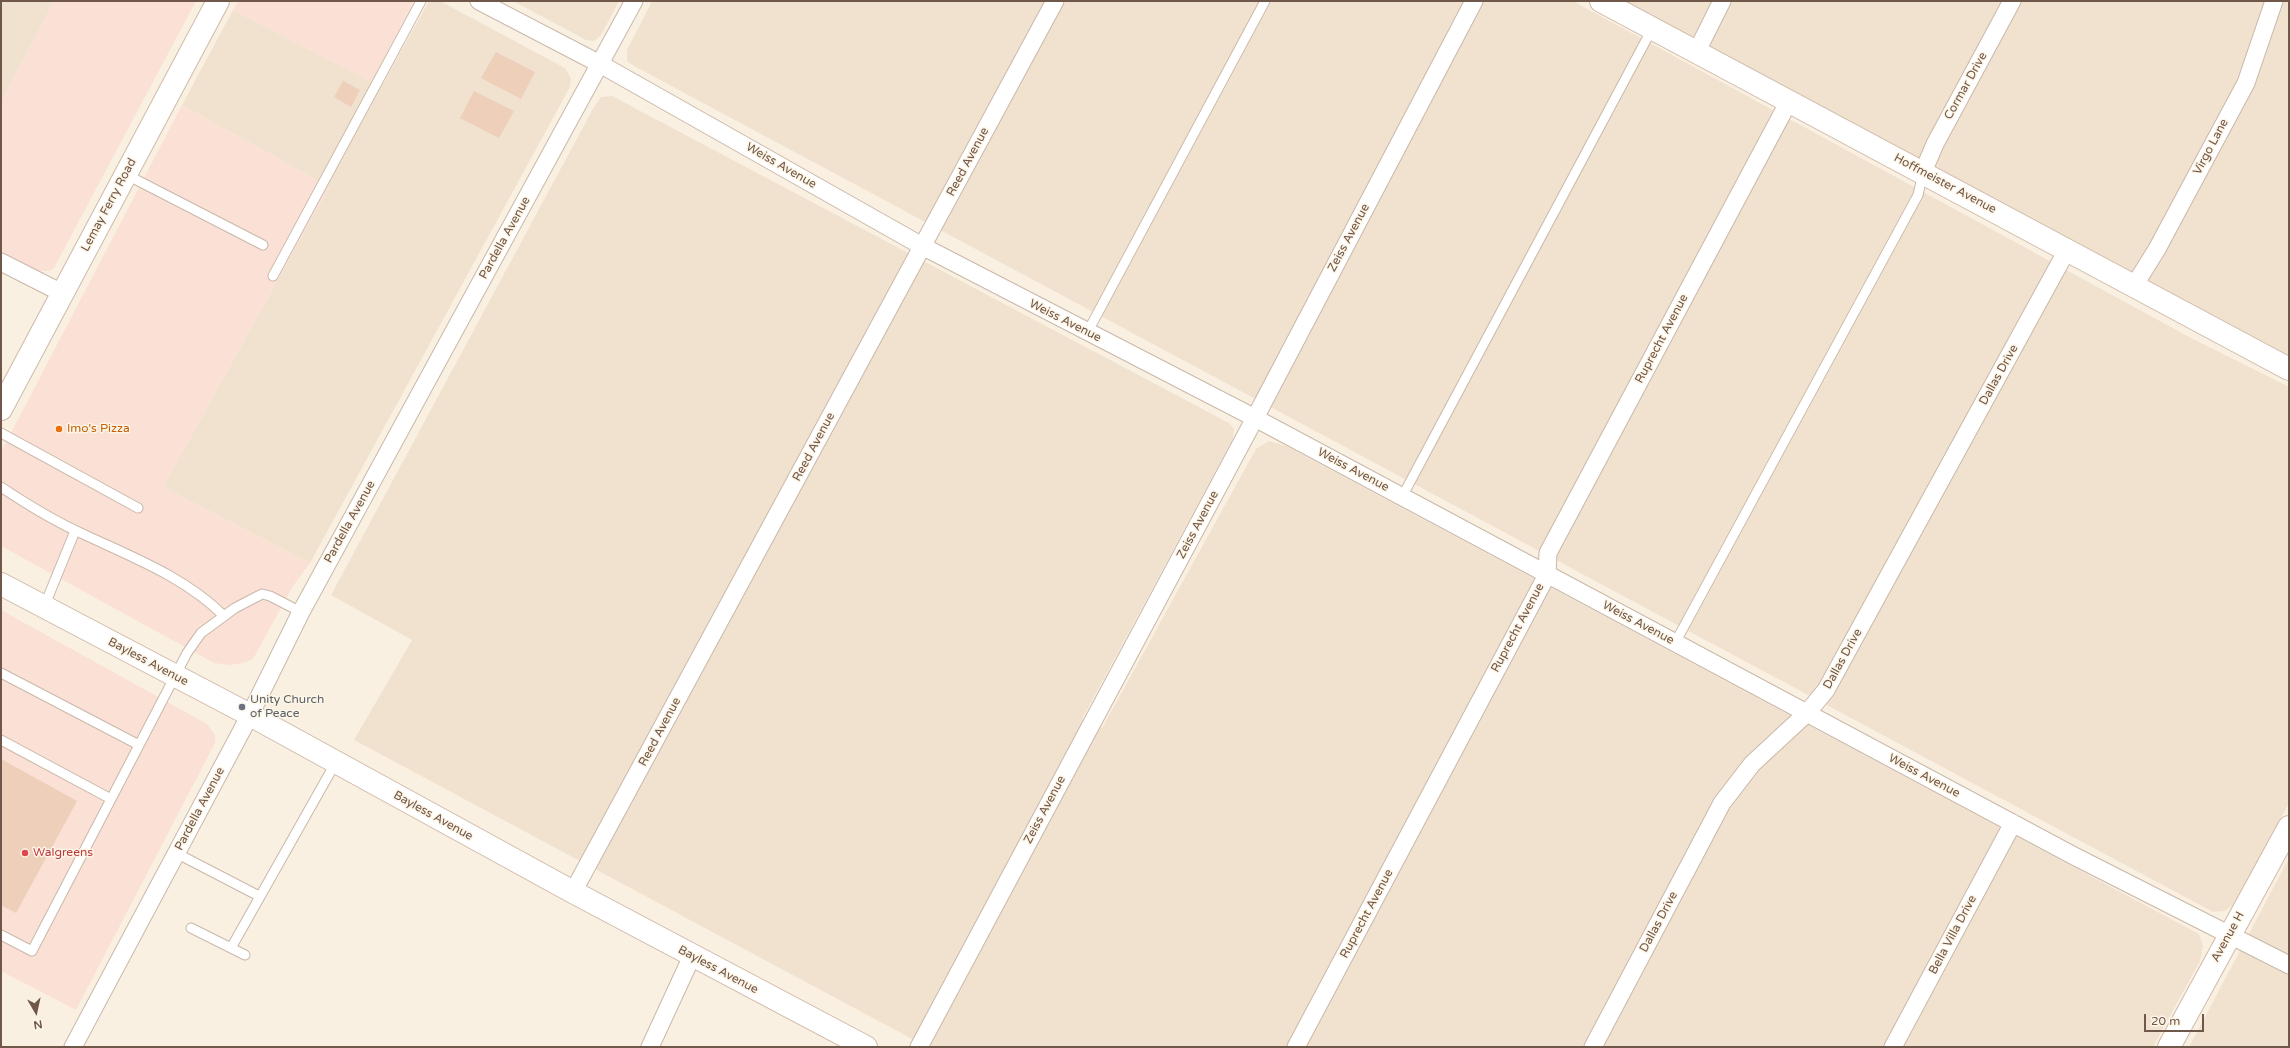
<!DOCTYPE html>
<html>
<head>
<meta charset="utf-8">
<style>
	body { margin:0 }
	#map { position:relative; width:2290px; height:1048px; overflow:hidden; background:#faf0e1; font-family:"Varela Round",sans-serif }
	canvas { display:block }
	.frame { position:absolute; inset:0; border:2px solid #6f574a; pointer-events:none }
	.north { position:absolute; left:16px; top:992px; width:40px; height:40px; -webkit-text-stroke:3px #fdf5e6; paint-order:stroke; rotate:171deg; font-size:11px; font-weight:700; line-height:16px; text-align:center; color:#6f574a }
	.north::after { content:''; display:block; margin:auto; width:14px; height:18px; background:#6f574a; clip-path:polygon(50% 0,100% 100%,50% 72%,0 100%) }
	.scale { position:absolute; left:2144px; top:1014px; width:60px; height:18px; box-sizing:border-box; border:2px solid #6f574a; border-top:0; padding-left:5px; font-size:12px; line-height:14px; white-space:nowrap; color:#6f574a; -webkit-text-stroke:3px #fdf5e6; paint-order:stroke }
</style>
</head>
<body>
<div id="map">
<canvas width="2290" height="1048"></canvas>
<div class="frame"></div>
<div class="north">N</div>
<div class="scale">20 m</div>
</div>
<script>
const ctx = document.querySelector('canvas').getContext('2d');
ctx.lineJoin = 'round';
function fillPath(path, color) { ctx.fillStyle = color; ctx.fill(path, 'evenodd'); }
function stroke(path, color, width, dash) { ctx.strokeStyle = color; ctx.lineWidth = width; ctx.lineCap = dash ? 'butt' : 'round'; ctx.setLineDash(dash || []); ctx.stroke(path); }
function label(font, color, halo, rows, align = 'center') {
  ctx.font = font + ' "Varela Round",sans-serif'; ctx.lineWidth = 3; ctx.setLineDash([]); ctx.textBaseline = 'middle'; ctx.strokeStyle = halo; ctx.fillStyle = color; for (const [text, x, y, turn = 0] of rows) {
    ctx.save(); ctx.translate(x, y); ctx.rotate((+turn || 0) * Math.PI / 180); ctx.textAlign = isNaN(turn) ? turn : align; if (halo) ctx.strokeText(text, 0, 0); ctx.fillText(text, 0, 0); ctx.restore();
  }
}
const residential = new Path2D(`
	M1,1H54L1,103Z
	M429,1H440L565,68L571,78L570,87L310,563L163,487L329,187L182,105L233,10L381,87Z
	M513,1H619L601,35L594,41L586,40Z
	M652,1H1573L2191,338L2289,387V803L2235,904L2224,911L2213,912L634,66L627,61V50Z
	M1626,1H2289V356L2227,323Z
	M612,96L1229,423L1234,429L1233,439L1082,719L1102,728L1256,449L1269,441L1286,446L2199,934L2203,946L2200,961L2153,1047H927L354,740L412,640L331,595L594,107L601,97Z
	M2289,858V1047H2189Z`);
const commercial = new Path2D(`
	M54,1H196L54,268L49,271H39L1,252V103Z
	M238,1H414L371,82L233,10Z
	M182,105L329,187L163,487L310,563L293,586L253,659L243,663L230,665L214,663L1,546V452Z
	M1,610L207,724L215,735V743L76,1010L1,971Z`);
const building = new Path2D(`
	M496,52L535,72L521,99L481,78Z
	M343,81L360,90L351,107L334,97Z
	M474,91L514,111L499,138L460,118Z
	M1,759L77,801L16,913L1,905Z`);
const lane = new Path2D(`
	M125,174L263,245
	M273,276L421,1
	M1087,333L1265,1
	M1,433L138,508
	M1,487C28,505 54,521 83,534C132,557 185,577 224,616
	M1402,497L1652,29
	M44,607L75,531
	M1675,643L1918,195L1923,173
	M1,673L139,745
	M1,740L111,799
	M176,853L259,896
	M191,928L245,955
	M1,935L32,951L187,653L201,633L235,608L262,594L270,596L301,612
	M231,948L336,762`);
const street = new Path2D(`
	M479,1L600,64L922,246L1255,418L2074,856L2289,965
	M1696,53L1722,1
	M1923,172L1935,144L2012,1
	M1,262L62,293
	M2134,286L2157,249L2246,83L2274,1
	M573,892L1055,1
	M73,1047L250,715L301,612L634,1
	M650,1047L692,956
	M919,1047L1255,418L1474,1
	M1296,1047L1547,575L1548,553L1789,101
	M1593,1047L1722,803L1752,764L1807,713L1826,690L2067,250
	M1893,1047L2013,823`);
const secondary = new Path2D(`
	M1601,1L2289,369
	M1,409L218,1
	M1,584L250,715L573,892L866,1047
	M2169,1047L2289,827`);
const markers = [
	[59,429,4,"#e8710a"],
	[242,707,4,"#6b7280"],
	[25,853,4,"#e0444e"]
];
const streetNames = [
	["Cormar Drive",1966,86,-61],
	["Virgo Lane",2211,147,-62],
	["Reed Avenue",968,162,-62],
	["Weiss Avenue",781,166,30],
	["Hoffmeister Avenue",1945,184,28],
	["Lemay Ferry Road",109,205,-62],
	["Pardella Avenue",505,238,-61],
	["Zeiss Avenue",1349,238,-62],
	["Weiss Avenue",1065,321,27],
	["Ruprecht Avenue",1662,339,-62],
	["Dallas Drive",1999,375,-61],
	["Reed Avenue",814,447,-62],
	["Weiss Avenue",1353,470,28],
	["Pardella Avenue",350,522,-61],
	["Zeiss Avenue",1198,525,-62],
	["Weiss Avenue",1638,623,28],
	["Ruprecht Avenue",1518,628,-62],
	["Dallas Drive",1843,659,-61],
	["Bayless Avenue",148,662,28],
	["Reed Avenue",660,732,-62],
	["Weiss Avenue",1924,776,28],
	["Pardella Avenue",200,809,-62],
	["Zeiss Avenue",1045,810,-62],
	["Bayless Avenue",433,816,29],
	["Ruprecht Avenue",1367,914,-62],
	["Dallas Drive",1659,922,-62],
	["Bella Villa Drive",1953,935,-62],
	["Avenue H",2228,937,-61],
	["Bayless Avenue",718,970,28]
];
const foodNames = [
	["Imo's Pizza",67,429]
];
const worshipNames = [
	["Unity Church",250,700],
	["of Peace",250,714]
];
const healthNames = [
	["Walgreens",33,853]
];
fillPath(residential, '#f1e2d0');
fillPath(commercial, '#fae0d5');
fillPath(building, '#edcfba');
stroke(lane, '#c9b8a9', 11);
stroke(street, '#c9b8a9', 19);
stroke(secondary, '#cfbaa9', 24);
stroke(lane, '#fff', 9);
stroke(street, '#fff', 17);
stroke(secondary, '#fff', 22);
for (const [x, y, r, color] of markers) { const dot = new Path2D(); dot.arc(x, y, r, 0, 2 * Math.PI); ctx.fillStyle = color; ctx.fill(dot); stroke(dot, '#fdf5e6', 1.5); }
label('12px', '#6f574a', '#fdf5e6', streetNames);
label('12px', '#c56008', '#fdf5e6', foodNames, 'left');
label('12px', '#5b616d', '#fdf5e6', worshipNames, 'left');
label('12px', '#be3a42', '#fdf5e6', healthNames, 'left');
</script>
</body>
</html>
